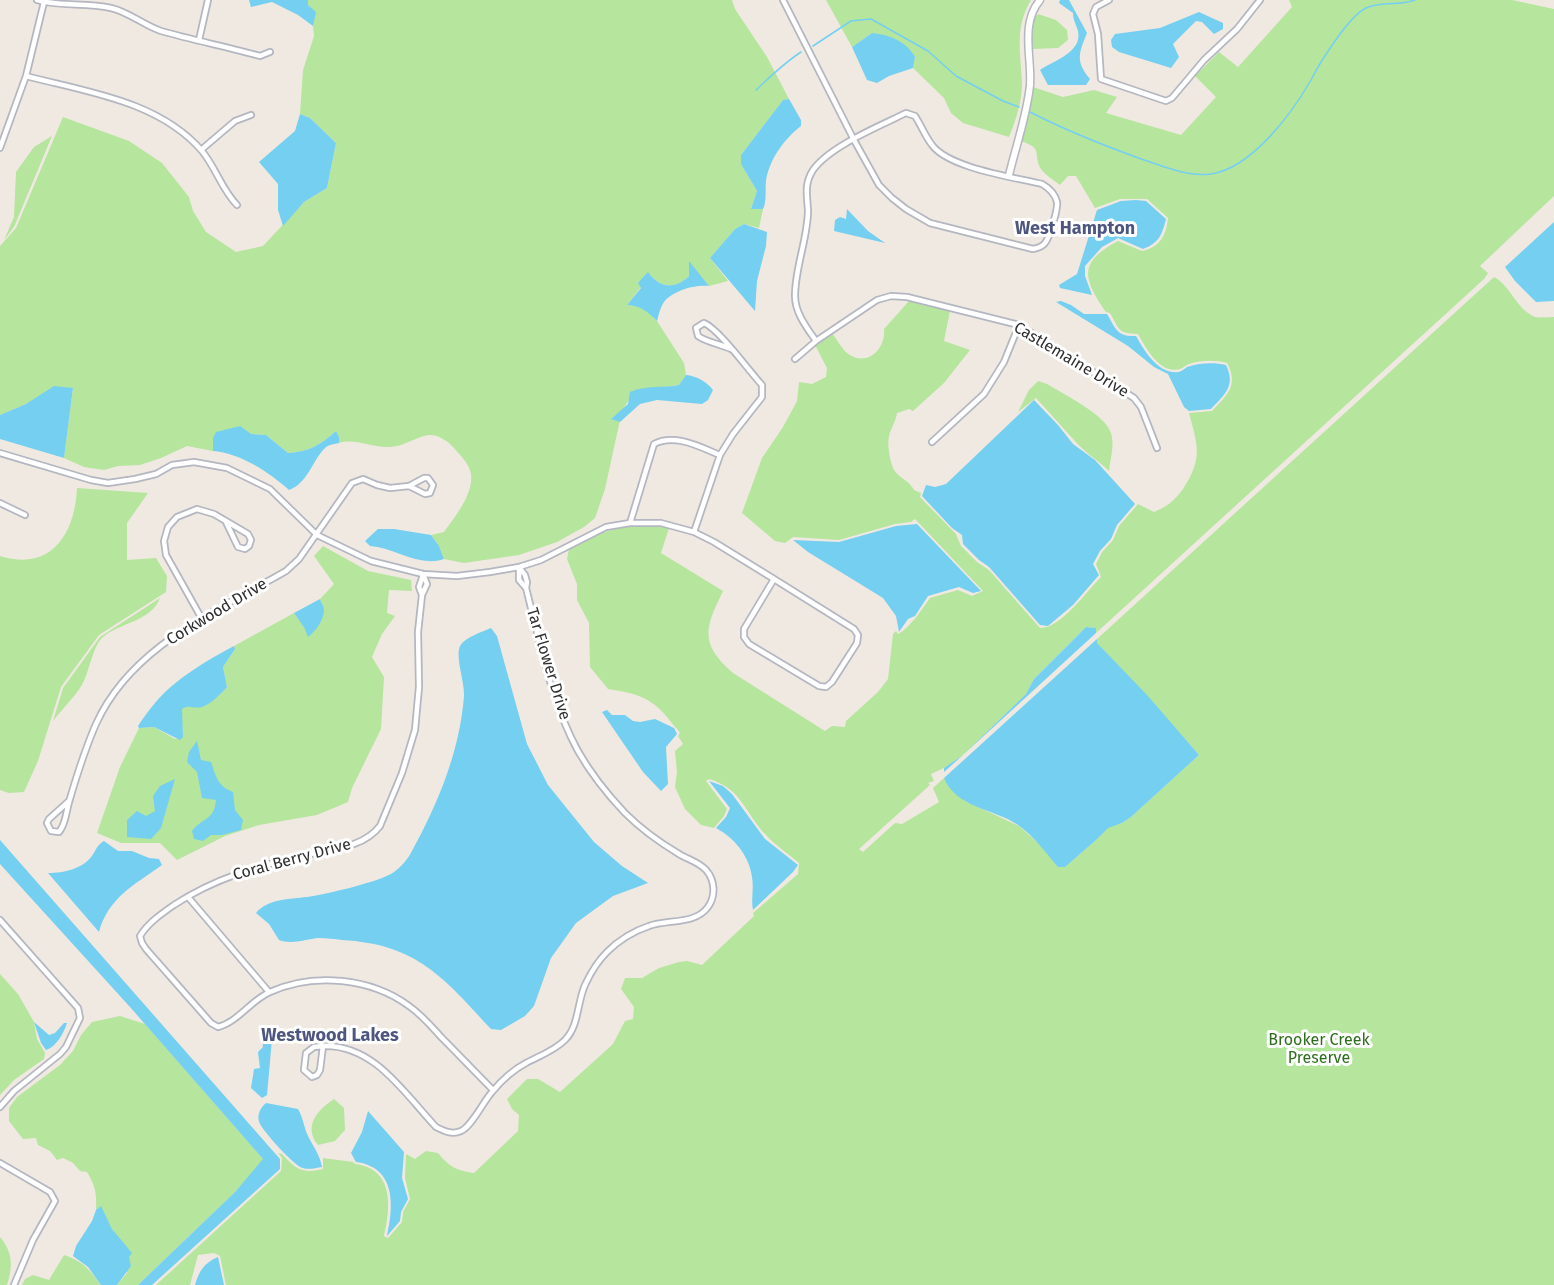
<!DOCTYPE html>
<html>
<head>
<meta charset="utf-8">
<style>
	body { margin:0 }
	canvas { display:block; background:#efe9e1 }
</style>
</head>
<body>
<canvas width="1554" height="1285"></canvas>
<script>
const ctx = document.querySelector('canvas').getContext('2d');
ctx.lineJoin = 'round';
function fillPath(path, color) { ctx.fillStyle = color; ctx.fill(path, 'evenodd'); }
function stroke(path, color, width, dash) { ctx.strokeStyle = color; ctx.lineWidth = width; ctx.lineCap = dash ? 'butt' : 'round'; ctx.setLineDash(dash || []); ctx.stroke(path); }
function label(font, color, halo, rows, align = 'center') {
  ctx.font = font + ' "Fira Sans",sans-serif'; ctx.lineWidth = 6; ctx.setLineDash([]); ctx.textBaseline = 'middle'; ctx.strokeStyle = halo; ctx.fillStyle = color; for (const [text, x, y, turn = 0] of rows) {
    ctx.save(); ctx.translate(x, y); ctx.rotate((+turn || 0) * Math.PI / 180); ctx.textAlign = isNaN(turn) ? turn : align; if (halo) ctx.strokeText(text, 0, 0); ctx.fillText(text, 0, 0); ctx.restore();
  }
}
const green = new Path2D(`
	M308,0H732L735,9L767,57L789,99L783,100L741,155V164L757,191L751,209H763L759,228L744,224L735,229L710,258L728,281L709,286L689,262V276C673,291 661,287 648,273L641,287L627,305L638,306L645,309L657,321L684,363L686,375L679,385L657,388L630,398L622,411L612,418L620,420L605,489L595,518L584,527L557,542L519,555L464,563L444,559L439,546L431,535L444,532C455,517 474,493 471,474C469,463 460,455 453,447C448,441 437,434 429,435C415,437 403,447 389,447C372,448 355,438 339,443V437L336,431C320,445 309,452 288,453L266,435L251,434L213,438V451L187,446L161,458L140,465L118,466L104,470L84,467L64,458L73,388L26,404L0,415V246L16,228L63,117L129,141L162,163L189,197L193,211L206,232L236,252L263,246L304,202L327,188L336,143L310,118L300,114L303,70L314,36L313,26L315,12L308,5Z
	M826,0H1031C1014,28 1021,53 1022,83C1022,102 1016,120 1009,137L963,123L951,113L944,98L913,68L915,57L872,33L852,47Z
	M1289,0H1512L1554,9V196L1480,266L1488,273L1484,279L1096,633V628L1086,627L1034,679L1026,694L963,755L944,768L931,774L934,781L928,783L930,785L859,849L863,852L895,823L902,824L939,802L933,788L944,778L965,801L1019,826L1065,867L1095,841L1108,827L1122,823L1131,817L1199,755L1097,643V639L1494,277C1511,286 1516,309 1535,317C1540,318 1548,317 1554,317V1285H226L220,1256L214,1253L198,1255L190,1285H156L281,1171L282,1158L278,1153L282,1154C296,1169 301,1174 323,1169V1158L353,1162L355,1164C394,1169 391,1207 384,1236L388,1238L402,1222L403,1212L410,1199L405,1178L406,1154L415,1159L426,1151L438,1153C448,1166 457,1171 474,1173L518,1131L519,1115L512,1109L507,1099L527,1079H538L560,1092L613,1044L625,1021L633,1019L634,1007L621,989L625,978H642L659,968L679,962L687,961L702,965L754,916L753,913L798,874L799,863C789,854 776,846 767,836C744,813 743,789 709,779L706,781L727,809L724,816L714,828L701,825L685,809L675,787L677,772L675,751L683,744L678,736L680,733C677,728 674,726 671,722C652,697 638,694 608,689L590,667L589,623L577,600V584L567,559L569,549C600,531 633,520 669,528L661,553L723,591C705,628 699,643 733,673L825,731L832,726L845,727L846,721L878,692L888,679L893,634L896,631L898,634C910,628 922,609 930,598L958,590L972,596L983,591L915,519L911,522L895,524L839,540L793,537L785,543L775,541L742,513L762,458L783,427L797,401L799,382L812,384L826,377L827,368L815,345L817,343L832,333C837,339 841,348 847,353C866,368 886,350 884,329L909,301L950,311L944,341L970,350L944,383L913,411L909,409L897,413C896,421 891,428 889,436C887,445 890,462 894,470C899,478 910,481 914,490L921,493L920,497L956,534L961,546L977,562L989,570L1040,628C1060,629 1087,591 1101,577L1096,564L1102,552L1113,540L1119,526L1138,504L1154,512C1167,507 1175,500 1183,489C1203,458 1198,447 1189,413L1212,411C1227,395 1239,386 1227,363C1216,360 1201,360 1189,364C1186,365 1183,368 1180,369C1160,375 1146,348 1138,334C1117,333 1120,330 1110,313L1106,312C1082,277 1079,262 1118,241L1142,251C1160,247 1166,236 1168,218L1147,199H1120L1095,208L1076,176H1068L1060,185C1054,180 1046,176 1041,169C1032,155 1045,148 1020,141L1033,87L1063,97L1094,90L1117,97L1106,113L1181,135L1216,97L1195,76L1219,52L1238,67L1292,7Z
	M1038,14L1056,20L1067,30L1068,40L1058,48L1032,49C1031,37 1029,22 1038,14Z
	M52,136L14,227L4,240L14,217L16,172L34,147Z
	M1038,381L1047,384C1063,394 1105,414 1111,433C1115,445 1110,460 1109,471C1098,460 1084,452 1074,440C1061,426 1049,412 1036,398L1018,412L1029,390Z
	M77,488L148,493L127,523V560L156,558L167,576L166,592L99,635L61,687L38,761L24,792L9,793L0,790V556C51,572 75,534 77,488Z
	M323,546L368,571L411,580L412,591L389,590L387,613L395,616L382,634L372,657L384,677L381,729L352,788L348,802L317,815L259,825L225,836L177,860L160,843H121L97,833L120,767L139,728L154,727L175,739L183,737L181,709L187,705C201,708 218,699 227,687L223,667L235,649L234,646L294,613L305,629L324,610L320,599L334,584L314,556Z
	M160,598C152,621 119,623 103,637C91,648 90,674 80,688C72,700 61,710 53,721L63,688L100,637Z
	M0,974L18,994L34,1022L37,1039L45,1053L44,1059L14,1080L0,1095Z
	M120,1016L145,1024L264,1160L235,1192L138,1285H117L127,1273L123,1245L112,1229L100,1207L96,1210C97,1194 95,1185 87,1172L80,1171L73,1163L63,1158L57,1160L50,1151L38,1145L36,1138L23,1139L9,1121V1108L17,1097L60,1065L73,1051L81,1035L92,1022Z
	M334,1099L344,1108L345,1130L335,1141L318,1145C303,1127 317,1110 334,1099Z
	M0,1237C13,1252 13,1267 7,1285H0Z
	M64,1255C84,1262 88,1268 101,1285H22L25,1279L33,1275L49,1280Z`);
const water = new Path2D(`
	M249,0H308V5L316,12L313,26L298,15L272,2L251,7Z
	M1060,0H1069L1087,33C1079,53 1075,61 1090,79L1086,85H1048L1040,70C1053,61 1083,52 1078,31C1076,24 1073,20 1073,13L1059,3Z
	M1199,12L1223,23V29L1214,34L1202,22L1196,21L1173,44L1179,57L1171,68L1119,52L1112,47L1111,40L1115,34L1160,28Z
	M872,33C890,35 906,41 915,57L913,68L889,76L877,83L867,80L852,47Z
	M789,99L801,120V126C784,139 769,160 766,181C765,191 767,201 763,209H751L757,191L741,164V155L783,100Z
	M300,114L310,118L336,143L327,188L304,202L283,226L278,210V184L259,162L295,131Z
	M1136,200L1146,201L1166,219C1162,235 1159,243 1143,249L1118,238L1102,247L1085,266V276L1092,295L1060,288L1059,285L1077,274L1097,210L1121,201Z
	M847,209L868,231L885,243L834,231L835,220L840,217L846,219Z
	M1554,222V301L1536,302L1515,281L1505,267Z
	M744,224L767,232L766,246L757,281L755,311L710,258L735,229Z
	M689,261L709,286C695,284 672,291 664,302C660,308 659,314 657,321C647,311 641,306 627,305L641,288L638,283L648,272C659,288 675,290 689,276Z
	M1061,301L1071,305L1084,314H1107C1116,329 1117,337 1136,336C1144,350 1158,375 1179,372C1180,372 1186,368 1187,367C1198,363 1214,362 1226,365C1236,386 1225,394 1211,409L1189,411L1184,407L1168,374L1154,367L1128,346L1056,302Z
	M686,375C697,376 707,382 713,390L708,400L702,404L657,400L640,404L620,422L611,419L628,404L630,392C646,385 662,388 679,385Z
	M54,386L73,388L64,458L0,439V415L26,404Z
	M1034,400L1058,425L1073,444L1095,460L1135,504L1117,525L1111,539L1100,551L1093,564L1099,575L1073,605L1048,626L1040,625L989,567L979,560L963,544L962,535L952,528L922,496L926,485L935,487L946,484Z
	M240,426L251,434L266,435L288,453C309,452 320,445 336,431L339,437V443C334,444 328,445 325,448C312,461 308,483 289,490C269,472 240,453 213,451V438L216,432Z
	M917,524L981,591L973,593L959,587L928,596L915,616L908,619L899,632L896,616L883,598L808,552L793,540L839,542L896,526Z
	M378,529H394L431,535L439,546L444,559C419,568 394,547 370,546L365,541Z
	M320,599C321,603 324,606 324,610C324,620 315,632 308,637L305,629L294,613Z
	M1086,627L1096,628V633L963,755L944,772V768L963,755L1026,694L1034,679Z
	M491,628L497,636L527,744L548,785L594,842L622,866L648,883L613,896L576,923L551,958L534,1006L525,1016L501,1030L491,1029C444,978 417,944 342,940C335,939 327,938 319,938C306,939 292,945 279,940L269,924L256,913C267,899 290,899 307,897C323,895 383,881 394,872C401,867 408,859 412,851C438,804 460,750 464,696C465,683 455,657 460,646C465,637 482,632 491,628Z
	M1097,639V643L1147,695L1199,755L1131,817L1122,823L1108,828L1095,841L1065,867H1058C1046,853 1034,836 1018,825C995,809 956,808 944,778Z
	M234,646L235,649L223,667L227,687C221,694 211,704 202,707C193,709 189,704 182,709L183,737L180,740L154,727L139,728L138,726C143,718 149,710 155,703C175,679 206,661 234,646Z
	M607,710L612,715H625L633,721L640,722L655,719L674,728L677,734L666,747L668,784L661,791L643,772L602,712Z
	M197,741L201,760L211,762C216,776 217,786 233,792L235,810L243,820L241,830L222,835H211L203,841L194,839L192,831C203,817 214,821 216,800L202,798L197,772L187,762L189,752Z
	M175,779L161,828L151,839L127,837V820L137,811L146,816L155,811L153,796L160,786Z
	M709,781L723,786L732,794L765,839L798,865L793,872L753,910C751,899 754,888 752,877C749,855 734,838 716,828L726,817L730,808Z
	M0,840L280,1159V1169L152,1285H138L235,1192L263,1159L130,1007L0,864Z
	M104,841L118,851H132L149,858L159,859L162,865C134,885 108,898 99,932L48,873C64,873 82,869 92,856C96,850 97,845 104,841Z
	M34,1022L49,1035L55,1033L64,1023H67C64,1033 56,1047 46,1050L41,1043Z
	M270,1036L272,1039L267,1095L262,1098L251,1088L254,1069L260,1068L258,1052L263,1047L262,1038Z
	M266,1103L298,1109C303,1117 304,1128 308,1136C313,1146 320,1155 322,1167C316,1168 308,1170 303,1168C295,1167 264,1132 260,1124C256,1116 260,1108 266,1103Z
	M368,1111L404,1152L402,1178L408,1199L401,1212L400,1221L387,1236C394,1206 396,1167 356,1162L351,1153L362,1132Z
	M101,1206L112,1229L132,1253L129,1257L131,1266L117,1285H101L88,1267L73,1256L76,1246L92,1221L96,1210Z
	M218,1257L224,1285H195C199,1271 204,1263 218,1257Z`);
const stream = new Path2D(`
	M813,46L851,21L871,19L928,51L956,76L1003,101L1019,107
	M756,90C771,76 784,63 801,52
	M1030,112C1067,131 1105,146 1144,160C1165,167 1188,177 1211,174C1252,168 1292,113 1311,80C1320,62 1349,16 1366,8C1382,1 1400,6 1415,0`);
const street = new Path2D(`
	M37,0C61,7 86,2 111,8C129,12 143,25 161,31C193,40 227,47 260,56L270,52
	M783,0L854,140L879,185L892,198L906,209L930,223L1033,249C1038,248 1042,247 1045,243C1050,237 1058,209 1057,202C1055,194 1049,188 1042,184C1013,177 949,168 932,145C925,136 921,125 915,116L906,113C880,126 830,146 813,170C804,184 807,195 808,210C808,238 795,267 795,296C795,313 807,328 816,341
	M1109,0L1096,7L1093,14L1098,34L1101,79L1166,101L1172,98L1204,60L1237,29L1260,0
	M199,40L208,0
	M26,76C87,92 159,101 202,151C216,168 222,190 237,205
	M0,148L26,76L44,2
	M201,150L235,121L251,115
	M795,359L816,341L877,300L891,296L907,297L1019,325L1134,398L1141,407L1157,448
	M932,442L984,394L1004,362L1019,325
	M0,453L91,480L108,483L135,479L156,474L172,465L194,462L227,468L270,489L317,535L371,561L423,574L457,576L490,572L519,567L541,560L606,527L630,523H661L694,532L714,542L774,579
	M0,503L25,515
	M630,523L654,444C675,433 700,447 720,455
	M694,532L720,455L733,434L762,397V385C749,371 719,329 704,323L696,328L698,336C706,342 720,344 731,349
	M519,567V580L526,588
	M423,574L427,584L422,595L418,632L419,687L415,730L402,773L380,826C363,848 332,849 306,855C258,866 215,878 174,905C161,914 148,923 140,936L142,943L146,949L211,1023L218,1027C238,1022 251,1000 270,992C314,972 371,978 409,1006C422,1015 432,1027 442,1038C459,1055 476,1073 493,1090
	M774,579L854,629L858,635L857,643L832,682L826,687L819,686L749,644L744,637V629Z
	M422,595L419,587L423,575
	M202,619L166,555L164,541L168,527L177,517L197,509L214,514L248,534L251,540L249,546L245,549L238,547L226,522
	M69,801L49,819L47,823L51,831L59,832C66,824 66,812 69,802C76,778 86,747 96,724C131,646 217,611 286,571L299,559L352,483L363,479L377,485L390,488L409,486L425,494L430,493L433,485L428,478H424L409,486
	M188,897L269,992
	M0,920L78,1008L80,1018L66,1047L60,1054L14,1091L0,1107
	M323,1046L314,1047L306,1053L304,1070L312,1077L317,1075L320,1070L323,1046C374,1044 404,1093 436,1127C444,1131 452,1135 461,1131C472,1126 483,1102 492,1092C501,1081 513,1070 526,1063C539,1056 554,1051 565,1040C579,1026 577,1003 585,985C590,974 598,961 607,952C619,940 634,931 649,926C668,919 695,925 708,907C716,896 715,880 706,870C699,862 687,859 679,854C659,842 641,829 625,813C607,794 591,774 578,751C551,702 540,642 526,588L527,582L525,575L519,567
	M0,1163L50,1192L55,1201L33,1240L14,1285`);
const secondary = new Path2D(`
	M1009,175C1016,146 1027,115 1030,85C1032,57 1020,24 1040,0`);
const streetNames = [
	["Castlemaine Drive",1071,360,31],
	["Corkwood Drive",217,612,-31],
	["Tar Flower Drive",548,664,73],
	["Coral Berry Drive",292,860,-15]
];
const parkNames = [
	["Brooker Creek",1319,1041],
	["Preserve",1319,1059]
];
const neighbourhoodNames = [
	["West Hampton",1075,229],
	["Westwood Lakes",330,1036]
];
fillPath(green, '#b6e59e');
fillPath(water, '#75cff0');
stroke(stream, '#75cff0', 1.5);
stroke(street, '#b4b7c1', 8);
stroke(secondary, '#b4b7c1', 9);
stroke(street, '#fff', 4.5);
stroke(secondary, '#fff', 6);
label('16px', '#2e2e2e', '#fff', streetNames);
label('16px', '#2c6e1b', '#fff', parkNames);
label('bold 18px', '#4d5680', '#fff', neighbourhoodNames);
</script>
</body>
</html>
